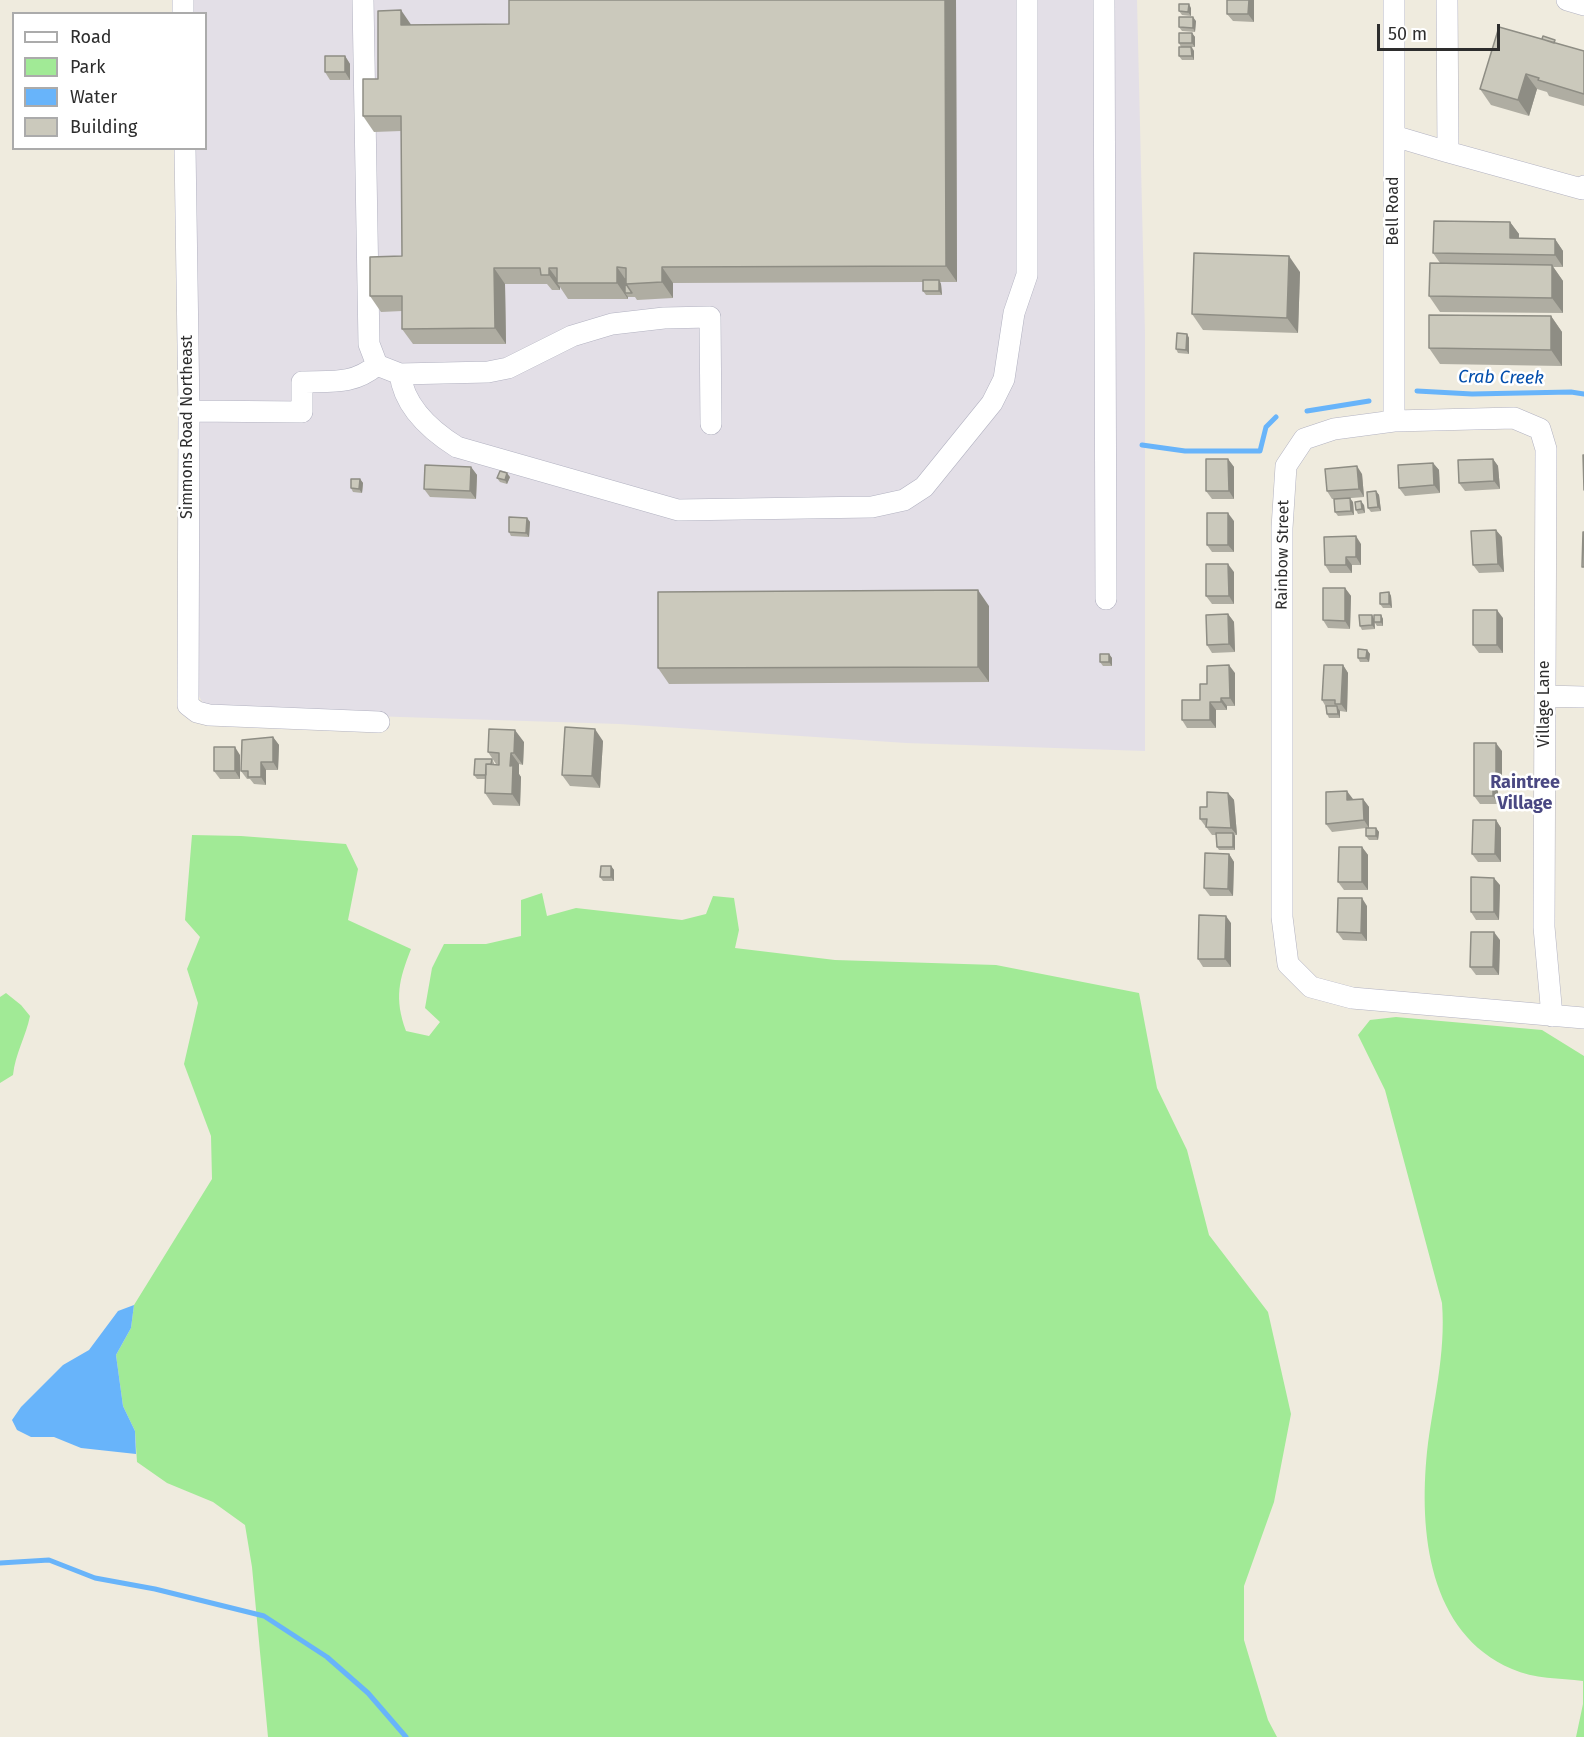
<!DOCTYPE html>
<html>
<head>
<meta charset="utf-8">
<style>
	body { margin:0 }
	#map { position:relative; width:1584px; height:1737px; overflow:hidden; background:#efebde; font-family:"Fira Sans",sans-serif }
	canvas { display:block }
	.legend { position:absolute; left:12px; top:12px; width:195px; height:138px; box-sizing:border-box; background:#fff; border:2px solid #ababab; margin:0; padding:8px 10px; list-style:none; font-size:18px; color:#2d2d2d }
	.legend li { display:flex; align-items:center; gap:12px; height:30px }
	.legend b { width:30px; border:2px solid #ababab }
	.scale { position:absolute; left:1377px; top:24px; width:123px; height:27px; box-sizing:border-box; border:3px solid #2d2d2d; border-top:0; padding-left:8px; font-size:18px; line-height:21px; white-space:nowrap; color:#2d2d2d; -webkit-text-stroke:4px #fff; paint-order:stroke }
</style>
</head>
<body>
<div id="map">
<canvas width="1584" height="1737"></canvas>
<ul class="legend">
<li><b style="height:8px;background:#fff"></b>Road</li>
<li><b style="height:16px;background:#a1ea96"></b>Park</li>
<li><b style="height:16px;background:#68b4fa"></b>Water</li>
<li><b style="height:16px;background:#cbc9bc"></b>Building</li>
</ul>
<div class="scale">50 m</div>
</div>
<script>
const ctx = document.querySelector('canvas').getContext('2d');
ctx.lineJoin = 'round';
function fillPath(path, color) { ctx.fillStyle = color; ctx.fill(path, 'evenodd'); }
function stroke(path, color, width, dash) { ctx.strokeStyle = color; ctx.lineWidth = width; ctx.lineCap = dash ? 'butt' : 'round'; ctx.setLineDash(dash || []); ctx.stroke(path); }
function label(font, color, halo, rows, align = 'center') {
  ctx.font = font + ' "Fira Sans",sans-serif'; ctx.lineWidth = 5; ctx.setLineDash([]); ctx.textBaseline = 'middle'; ctx.strokeStyle = halo; ctx.fillStyle = color; for (const [text, x, y, turn = 0] of rows) {
    ctx.save(); ctx.translate(x, y); ctx.rotate((+turn || 0) * Math.PI / 180); ctx.textAlign = isNaN(turn) ? turn : align; if (halo) ctx.strokeText(text, 0, 0); ctx.fillText(text, 0, 0); ctx.restore();
  }
}
const industrial = new Path2D(`
	M190,0H1137L1145,333V751L906,743L619,724L277,713L204,705L196,691L193,149L206,148V14L191,13Z`);
const green = new Path2D(`
	M192,835L241,836L346,844L358,869L348,920L411,949C399,980 394,998 406,1031L429,1036L440,1022L425,1008L432,968L444,944H486L521,936V900L542,893L547,916L576,908L682,920L706,914L713,896L734,898L739,930L735,948L835,960L996,965L1139,993L1157,1088L1187,1150L1209,1235L1268,1312L1291,1414L1274,1502L1244,1586V1640L1268,1720L1277,1737H268L252,1567L245,1525L213,1502L167,1483L137,1462L135,1431L123,1406L116,1355L131,1328L134,1305L212,1179L211,1136L184,1064L198,1003L187,969L200,937L185,920Z
	M6,993L21,1005L30,1016C26,1036 15,1054 13,1075L0,1083V997Z
	M1396,1017L1542,1030L1584,1056V1737H1576L1583,1704V1681C1560,1678 1534,1679 1512,1669C1428,1633 1419,1531 1427,1452C1433,1401 1446,1355 1442,1303L1385,1090L1358,1035L1370,1020Z`);
const water = new Path2D(`
	M134,1305L131,1328L116,1355L123,1406L135,1431L136,1454L81,1448L54,1437H31L17,1430L12,1420L21,1407L63,1365L89,1350L118,1311Z`);
const stream = new Path2D(`
	M1417,391L1472,394L1571,392L1584,394
	M1307,411L1369,401
	M1142,445L1185,451H1260L1266,427L1276,417
	M0,1563L49,1560L95,1578L155,1589L264,1616L327,1657L368,1693L406,1737`);
const minor = new Path2D(`
	M183,0V14
	M363,0L369,344L377,365L400,374L488,372L508,368L572,336L612,324L664,318L710,317L711,424
	M1104,0L1106,599
	M1567,0L1584,5
	M1394,136L1448,152L1447,0
	M185,148L189,411L188,705L197,712L209,715L379,722
	M1448,152L1582,189L1584,186
	M400,374C404,407 430,430 457,447L678,510L872,507L904,500L924,487L992,403L1004,379L1014,313L1027,275V0
	M189,411L302,412V382C332,381 353,385 377,365
	M1394,421V0
	M1545,696L1584,697
	M1552,1016L1544,927L1546,449L1540,429L1514,418L1394,421L1334,429L1304,439L1286,466L1282,528V917L1288,964L1311,987L1352,998L1584,1018`);
const wall = new Path2D(`
	M956,0L957,282H940L941,284L942,295H926L923,291V282L673,283V298L637,300L635,297H628V299H568L560,287V290H552L547,284H505L506,344H413L402,329V311L381,312L370,296L402,256L401,131L374,132L363,116L411,25L509,24Z
	M1227,0H1254V22L1233,21L1227,14Z
	M1191,8V16L1182,15L1179,11Z
	M1196,21L1195,32L1182,31L1179,27Z
	M1192,33L1195,37V47H1192L1194,51V60H1182L1179,56L1181,47L1179,43Z
	M1558,44L1584,51V106L1549,96L1547,92L1537,89L1529,116L1491,105L1480,89Z
	M345,56L350,64V80H330L325,72Z
	M1510,222L1519,234V238L1555,239L1563,251V267H1553L1563,281V313L1440,312L1429,296L1440,263L1433,253Z
	M1300,272L1298,333L1203,330L1192,314Z
	M1551,316L1562,332V366L1440,364L1429,348Z
	M1187,334L1189,338V354L1178,353L1176,349Z
	M1228,459L1234,467V499H1212L1206,491Z
	M1493,459L1498,466L1500,489L1465,491L1459,483Z
	M1433,463L1439,470L1440,493L1405,496L1399,488Z
	M471,467L477,475L476,499L430,497L424,489Z
	M1362,474L1364,497L1339,499L1353,502L1354,515L1338,516L1335,512L1334,499H1332L1327,491Z
	M510,477L507,484L500,482L497,478Z
	M360,479L363,483L362,493L353,492L351,488Z
	M1376,491L1379,495L1381,511L1371,512L1368,508Z
	M1364,505L1365,513L1358,514L1356,510Z
	M527,518L530,522L529,537L511,536L509,532Z
	M1234,521V552H1212L1207,545Z
	M1502,537L1504,572L1479,573L1473,565Z
	M1361,544V565H1352V573H1330L1325,565Z
	M1234,572V604H1212L1206,596Z
	M1345,588L1351,596L1350,629L1328,628L1323,620Z
	M1389,592L1391,596L1392,608H1383L1380,604Z
	M989,606V682L669,684L658,668Z
	M1228,614L1234,622L1235,652L1212,653L1207,645Z
	M1381,615L1383,619V626H1377L1375,623V629L1362,630L1360,626Z
	M1503,618V653H1479L1473,645Z
	M1367,650L1370,654L1369,662H1360L1358,658Z
	M1109,654L1112,658V666H1103L1100,662Z
	M1343,665L1348,673L1347,712L1340,711V718H1329L1327,714L1326,707L1322,700Z
	M1235,673V706H1227V710H1216V728H1187L1182,720L1200,700L1207,684Z
	M273,737L279,745L278,770H266V785L254,784L250,779H247L241,771Z
	M603,741L600,788L570,786L562,775Z
	M524,742L523,765L519,764V774L521,777L520,806L493,805L485,793L486,779H477L474,775L492,759L494,763V765H499L496,764L488,752Z
	M1502,751V785H1498V804H1480L1474,796Z
	M240,755V779H220L214,771Z
	M1228,793L1234,800L1237,835H1235V850H1219L1217,847V835H1212L1200,819L1207,807Z
	M1363,799L1369,807V828H1376L1379,832L1378,840H1369L1366,836V828L1332,832L1326,824L1353,800Z
	M1496,820L1501,828V862H1478L1472,854Z
	M1362,847L1368,855V890H1344L1338,882Z
	M1229,854L1234,862L1233,896H1210L1204,888Z
	M611,866L614,870V881H603L600,877Z
	M1500,885L1499,920H1476L1471,912Z
	M1367,906V941L1343,940L1337,932Z
	M1231,923V967H1203L1198,959Z
	M1500,940L1499,975H1476L1470,967Z`);
const shadedWall = new Path2D(`
	M945,0H956L957,282L946,266Z
	M1249,0H1254V22L1248,14Z
	M1189,4L1191,8V16L1188,12Z
	M401,10L412,26L401,25Z
	M1193,17L1196,21L1195,32L1193,28Z
	M1192,33L1195,37V47L1192,43Z
	M1191,47L1194,51V60L1192,56Z
	M345,56L350,64V80L345,72Z
	M1526,74L1537,89L1529,116L1518,100Z
	M1510,222L1519,234L1518,250L1510,238Z
	M1555,239L1563,251V267L1555,255Z
	M1289,256L1300,272L1298,333L1287,318Z
	M1552,265L1563,281V313L1552,298Z
	M617,267L628,283L626,284L625,293L628,297V299L617,283Z
	M662,267L673,283V298L662,282Z
	M494,268L505,284L506,344L495,328Z
	M549,268L560,283H557L560,287V290L549,275Z
	M939,280L941,284L942,295L939,291Z
	M1551,316L1562,332V366L1551,350Z
	M1187,334L1189,338V354L1186,350Z
	M1228,459L1234,467V499L1229,491Z
	M1493,459L1498,466L1500,489L1494,481Z
	M1433,463L1439,470L1440,493L1434,485Z
	M1357,466L1362,474L1364,497L1359,489Z
	M471,467L477,475L476,499L470,491Z
	M507,473L510,477L507,484L505,480Z
	M360,479L363,483L362,493L359,489Z
	M1376,491L1379,495L1381,511L1378,507Z
	M1350,498L1353,502L1354,515L1351,511Z
	M1361,501L1364,505L1365,513L1362,509Z
	M1228,513L1234,521V552L1228,545Z
	M527,518L530,522L529,537L526,533Z
	M1496,530L1502,537L1504,572L1498,564Z
	M1356,536L1361,544V565L1356,557Z
	M1346,557L1352,565V573L1346,565Z
	M1228,564L1234,572V604L1229,596Z
	M1345,588L1351,596L1350,629L1345,621Z
	M978,590L989,606V682L978,667Z
	M1389,592L1391,596L1392,608L1389,604Z
	M1497,610L1503,618V653L1497,645Z
	M1228,614L1234,622L1235,652L1229,644Z
	M1372,615L1374,619L1375,629L1372,625Z
	M1381,615L1383,619V626L1381,622Z
	M1367,650L1370,654L1369,662L1366,658Z
	M1109,654L1112,658V666L1109,662Z
	M1229,665L1235,673V706L1230,698Z
	M1343,665L1348,673L1347,712L1341,704Z
	M1221,698L1227,706V710L1221,702Z
	M1210,702L1216,710V728L1210,720Z
	M1337,707L1340,711V718L1338,714Z
	M595,729L603,741L600,788L592,776Z
	M515,730L524,742L523,765L514,753Z
	M273,737L279,745L278,770L273,762Z
	M1496,743L1502,751V785L1496,777Z
	M235,747L240,755V779L235,771Z
	M511,753L519,764V774L521,777L520,806L512,794L510,766Z
	M261,762L266,770V785L261,777Z
	M1493,777L1498,785V804L1493,796Z
	M1347,791L1353,799V808L1347,800Z
	M1228,793L1234,800L1237,835L1231,828Z
	M1363,799L1369,807V828L1364,820Z
	M1496,820L1501,828V862L1495,854Z
	M1376,828L1379,832L1378,840L1376,836Z
	M1233,833L1235,836V850L1233,847Z
	M1362,847L1368,855V890L1362,882Z
	M1229,854L1234,862L1233,896L1228,889Z
	M611,866L614,870V881L611,877Z
	M1494,878L1500,885L1499,920L1494,912Z
	M1362,898L1367,906V941L1361,933Z
	M1226,916L1231,923V967L1225,959Z
	M1494,932L1500,940L1499,975L1493,967Z`);
const building = new Path2D(`
	M509,0H945L946,266L662,267V282L626,284V268L617,267V283H557V268H549V275H541L540,268H494L495,328L402,329V296H370V257L402,256L401,116H363V79H378V11L401,10V25L509,24Z
	M1227,0H1249L1248,14H1227Z
	M1179,4H1189L1188,12L1179,11Z
	M1179,17H1193V28L1179,27Z
	M1499,27L1584,51V94L1538,80L1539,78L1526,74L1518,100L1480,89Z
	M1179,33H1192V43H1179Z
	M1543,36L1555,40L1554,43L1542,39Z
	M1179,47H1191L1192,56H1179Z
	M325,56H345V72H325Z
	M1434,221L1510,222V238L1555,239V255L1433,253Z
	M1194,253L1289,256L1287,318L1192,314Z
	M1430,263L1552,265V298L1429,296Z
	M625,279L626,284L632,293H625Z
	M923,280H939V291H923Z
	M1429,315L1551,316V350L1429,348Z
	M1177,333L1187,334L1186,350L1176,349Z
	M1583,455H1584V490Z
	M1206,459H1228L1229,491H1206Z
	M1493,459L1494,481L1459,483L1458,460Z
	M1433,463L1434,485L1399,488L1398,465Z
	M425,465L471,467L470,491L424,489Z
	M1357,466L1359,489L1327,491L1325,469Z
	M500,471L507,473L505,480L497,478Z
	M351,479H360L359,489L351,488Z
	M1376,491L1378,507L1368,508L1367,492Z
	M1350,498L1351,511L1335,512L1334,499Z
	M1361,501L1362,509L1356,510L1355,502Z
	M1207,513H1228V545H1207Z
	M509,517L527,518L526,533L509,532Z
	M1496,530L1498,564L1473,565L1471,531Z
	M1583,532H1584V567H1582Z
	M1356,536V557H1346V565H1325L1324,537Z
	M1206,564H1228L1229,596H1206Z
	M1323,588H1345V621L1323,620Z
	M978,590V667L658,668V592Z
	M1389,592V604H1380V593Z
	M1473,610H1497V645H1473Z
	M1228,614L1229,644L1207,645L1206,615Z
	M1359,615H1372V625L1360,626Z
	M1374,615H1381V622H1374Z
	M1358,649L1367,650L1366,658H1358Z
	M1100,654H1109V662H1100Z
	M1229,665L1230,698H1221V702H1210V720H1182V700H1200V684H1207V666Z
	M1324,665H1343L1341,704H1335V700H1322Z
	M1326,706H1337L1338,714H1327Z
	M565,727L595,729L592,776L562,775Z
	M489,729L515,730L514,753H511L510,766L513,765L512,794L485,793L486,764L499,765V753L488,752Z
	M273,737V762H261V777H248V771H241L242,740Z
	M1474,743H1496V777H1493V796H1474Z
	M214,747H235V771H214Z
	M475,759H492L491,764H486V775H474Z
	M1347,791V800L1363,799L1364,820L1326,824V792Z
	M1207,792L1228,793L1231,828L1206,827L1207,819H1200V807H1207Z
	M1473,820H1496L1495,854H1472Z
	M1366,828H1376V836H1366Z
	M1216,833H1233V847H1217Z
	M1339,847H1362V882H1338Z
	M1205,853L1229,854L1228,889L1204,888Z
	M601,866H611V877H600Z
	M1471,877L1494,878V912H1471Z
	M1338,898H1362L1361,933L1337,932Z
	M1199,915L1226,916L1225,959H1198Z
	M1471,932H1494L1493,967H1470Z`);
const streetNames = [
	["Bell Road",1394,211,-90],
	["Simmons Road Northeast",188,427,-90],
	["Rainbow Street",1283,555,-89],
	["Village Lane",1545,704,-90]
];
const waterNames = [
	["Crab Creek",1501,378,1]
];
const neighbourhoodNames = [
	["Raintree",1525,783],
	["Village",1525,804]
];
fillPath(industrial, '#e3dfe7');
fillPath(green, '#a1ea96');
fillPath(water, '#68b4fa');
stroke(stream, '#68b4fa', 5);
stroke(minor, '#b2b2c1', 22);
stroke(minor, '#fff', 21);
fillPath(wall, '#afada2');
fillPath(shadedWall, '#8e8d84');
fillPath(building, '#cbc9bc');
stroke(building, '#8e8d84', 1.5);
label('16px', '#2d2d2d', '#fff', streetNames);
label('italic 18px', '#014dac', '#fff', waterNames);
label('bold 18px', '#4a4882', '#fff', neighbourhoodNames);
</script>
</body>
</html>
